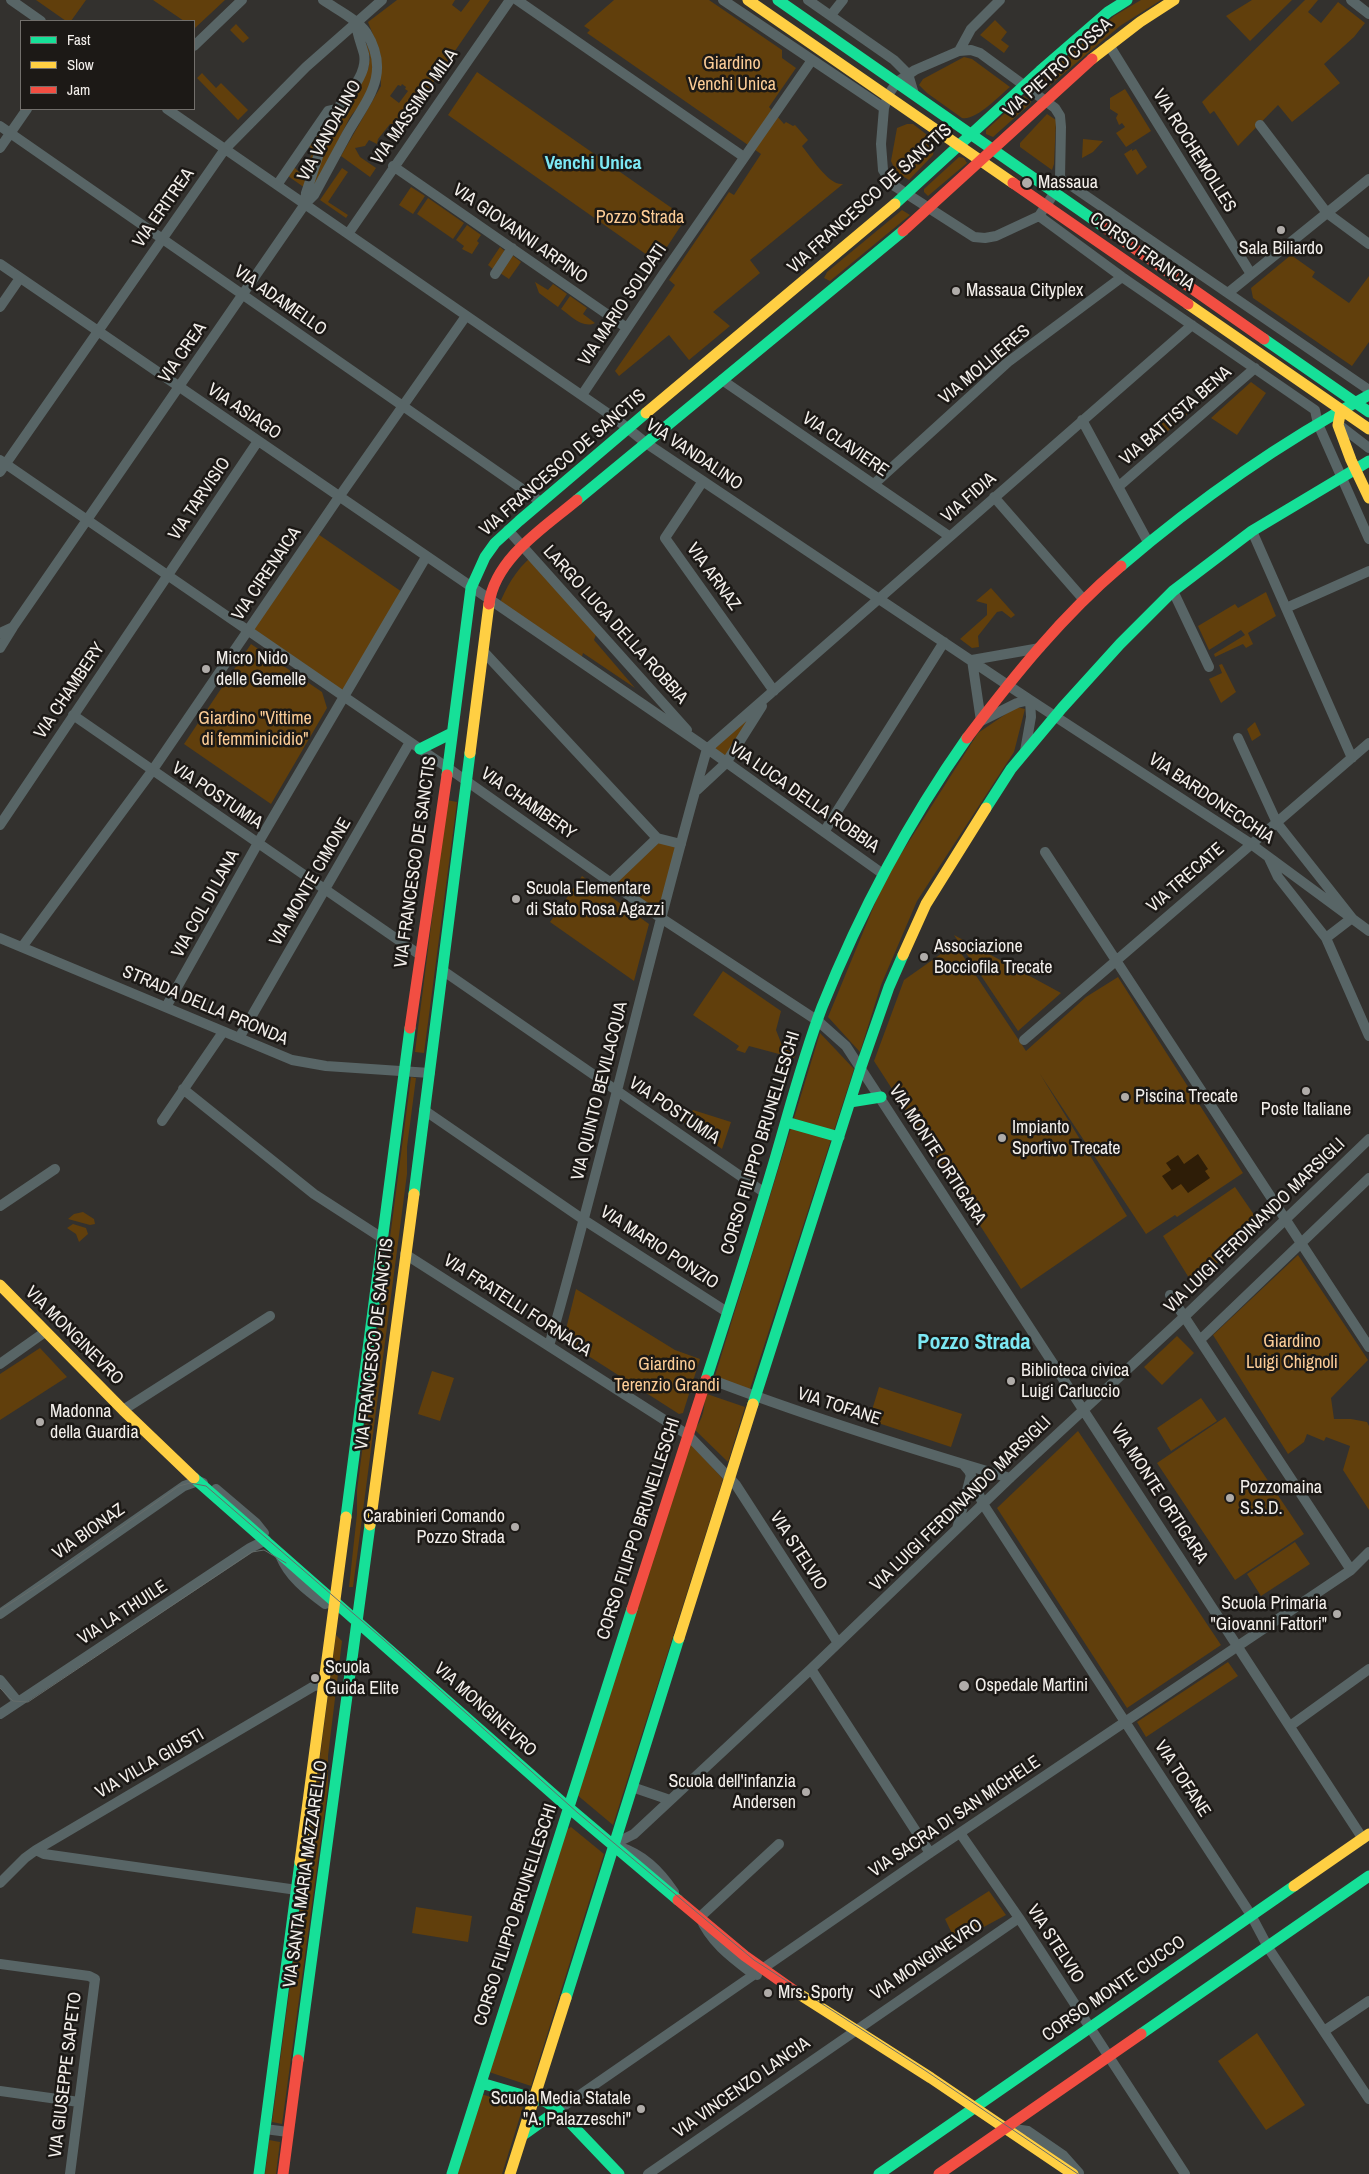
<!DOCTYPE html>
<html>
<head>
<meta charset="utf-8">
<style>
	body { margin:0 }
	#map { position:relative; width:1369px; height:2174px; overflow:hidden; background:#33312e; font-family:"Archivo Narrow",sans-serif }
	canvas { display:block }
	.legend { position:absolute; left:20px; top:20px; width:175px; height:90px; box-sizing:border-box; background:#1c1916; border:1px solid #726f6b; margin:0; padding:6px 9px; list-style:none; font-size:15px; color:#f3efeb }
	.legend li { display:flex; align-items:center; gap:10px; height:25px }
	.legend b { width:25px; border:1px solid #726f6b }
</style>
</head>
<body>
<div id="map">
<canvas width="1369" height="2174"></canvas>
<ul class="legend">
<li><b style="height:6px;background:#16e098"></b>Fast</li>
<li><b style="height:6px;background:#ffcf43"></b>Slow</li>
<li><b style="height:6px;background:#f24e42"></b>Jam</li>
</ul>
</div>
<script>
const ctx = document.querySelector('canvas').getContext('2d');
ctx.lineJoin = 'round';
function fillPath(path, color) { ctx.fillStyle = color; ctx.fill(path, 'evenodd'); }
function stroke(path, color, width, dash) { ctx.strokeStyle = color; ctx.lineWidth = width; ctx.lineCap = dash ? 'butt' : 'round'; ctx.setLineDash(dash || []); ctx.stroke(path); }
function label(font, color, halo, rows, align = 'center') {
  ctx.font = font + ' "Archivo Narrow",sans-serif'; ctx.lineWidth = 5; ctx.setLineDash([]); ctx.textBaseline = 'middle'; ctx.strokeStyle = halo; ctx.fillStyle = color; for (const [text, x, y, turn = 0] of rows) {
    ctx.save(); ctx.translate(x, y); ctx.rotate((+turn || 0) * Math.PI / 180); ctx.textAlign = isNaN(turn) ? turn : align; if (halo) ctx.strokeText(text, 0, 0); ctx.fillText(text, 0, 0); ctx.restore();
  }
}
const green = new Path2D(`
	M36,0H86L71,21H66Z
	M153,0H225L195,28L194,21H184Z
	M397,0H455L452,5L461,12L470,0H490L406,122L390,124L378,139L377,144L369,140L365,146L355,148L360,157L376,168L370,177L341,156L381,86L380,53L368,22ZM402,84L406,87L405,89L408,91L399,103L390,96L398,85L401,86Z
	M614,0H709L782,50V58L796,68L769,107L784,124L786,122L793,126L795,125L808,140L802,146C811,157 829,186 843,184L750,260L760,273L713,312L730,326L689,360L669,335L619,376L615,371L675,285L669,280L729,192L734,195L761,154L587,33L590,30L584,26Z
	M1141,0H1161L1120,26L1049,86L1043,85L1042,82L1045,76L1114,16Z
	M1252,0H1292L1250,41L1226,16Z
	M1305,0H1318L1308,12L1321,23L1338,2L1365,23L1354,37L1324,64L1340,83L1292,122L1278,105L1238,146L1214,111L1210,114L1202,102Z
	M995,20L1007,32L1001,40L1009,46L1004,53L980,35Z
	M236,24L249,38L243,43L230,30Z
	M363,39C376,55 376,84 364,101C359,107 353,112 349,119C337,143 325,168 313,192L311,191L334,122L360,85L368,69L370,57Z
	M964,57L972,59L1010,87C999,96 976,121 962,118L927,93L919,85L923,79Z
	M477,72L686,218L657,262L448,115Z
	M202,73L216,88L221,83L248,110L238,120L197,78Z
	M1125,89L1151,131L1126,147L1116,133L1125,127L1122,123L1119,125L1116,118L1118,114L1110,109V98Z
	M1024,96L1031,101L1030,104L993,137L986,134V130Z
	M1047,114L1056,120L1054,164L1052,170L1020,147V143Z
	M326,121L305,188L288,176L294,167L299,172L313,153L309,146Z
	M907,124H913L935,141L933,155L909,180L896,172L891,161L897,128Z
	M1083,139L1103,141L1093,152L1082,158Z
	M1132,149V151L1136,149L1147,167L1137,175L1124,154Z
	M959,157L964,158L967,163L928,196L924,192V189Z
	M342,168L348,172L328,202L348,215L346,218L320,200Z
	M411,187L425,196L413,214L399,205Z
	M428,198L464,223L453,239L417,214Z
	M902,210L910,215L830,281L824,278L827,272Z
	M467,225L481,235L477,241L479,243L472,254L462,249L464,246L456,240Z
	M500,247L506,252L494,270L488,265Z
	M512,255L521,262L509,279L500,273Z
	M1291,255L1315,272L1312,277L1349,303L1369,276V342L1352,366L1253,298L1251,288Z
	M535,282L548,290L553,284L567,294L558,307L539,293Z
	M570,296L587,308L583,314L595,323C583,329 571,316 561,309Z
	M1251,382L1266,393L1237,435L1211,418Z
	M1182,403L1190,412L1161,437L1152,427Z
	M315,532L405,594L344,696L249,631Z
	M532,556L598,629L594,640L635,688L583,653L580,663L498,607C507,586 515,571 532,556Z
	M991,588L1015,615L1011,618L1002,611L997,612L978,636L979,647L972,648L960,639L987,615V604L976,601Z
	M1266,592L1276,616L1248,633L1253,644L1246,648L1243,644L1215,657L1214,654L1245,635L1241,630L1209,650L1198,626L1235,604L1238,608Z
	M251,644L322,692L327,708L271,804L184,744Z
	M1222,664L1236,692L1221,703L1209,679L1222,673L1219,665Z
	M1016,707L1025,709L1014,752L917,901L881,985L860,1052L828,1017L885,879L978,733Z
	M746,716L752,721L726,763L707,749Z
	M1255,722L1261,735L1252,741L1247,729Z
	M447,800L457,802L424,1053L415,1052Z
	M657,838L681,844L661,918L611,882Z
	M582,876L649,924L634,981L550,922Z
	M954,935L1061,993L1018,1031Z
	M955,944L1026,1051L1086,997L1118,977L1243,1173L1177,1217L1175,1215L1146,1234L1040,1074L1127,1216L1021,1289L874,1061L904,980Z
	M723,971L781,1011L776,1030L783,1048L796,1053L794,1058L749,1046L745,1053L736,1050L739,1046L693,1015Z
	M820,1033L854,1069L750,1389L714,1379Z
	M411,1077L416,1078L407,1147V1174L353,1587H349L357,1514V1490Z
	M693,1110L731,1122L722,1149L683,1122Z
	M1235,1187L1259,1222L1194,1286L1163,1236Z
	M83,1212L94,1219L95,1224L90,1225L68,1219L74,1214Z
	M73,1224L86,1228L88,1234L79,1242L76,1234L67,1228Z
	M1298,1255L1368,1360L1331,1398L1334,1419H1351L1367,1422L1369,1426V1510L1343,1470L1350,1446L1326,1437L1324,1441L1307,1434L1304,1442L1288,1454L1213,1335Z
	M576,1289L675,1350L700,1359L683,1413L679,1414L565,1341L564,1337Z
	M1177,1336L1194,1353L1162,1385L1144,1367Z
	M40,1348L67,1377L0,1420V1374Z
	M432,1371L454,1378L440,1421L418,1414Z
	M879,1387L962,1414L951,1447L869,1420Z
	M704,1393L745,1407L728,1462L694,1429C703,1421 706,1405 704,1393Z
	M1201,1398L1217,1421L1171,1451L1157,1428Z
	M1225,1417L1304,1534L1235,1580L1157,1463Z
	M1078,1431L1221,1645L1127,1708L997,1508Z
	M690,1443L723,1479L613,1825L576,1794Z
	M1295,1542L1310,1564L1261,1596L1247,1574Z
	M336,1635L342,1641L328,1756V1787L282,2124L272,2122Z
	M1228,1662L1238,1676L1146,1737L1137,1722Z
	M571,1827L604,1854L531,2086L489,2072L566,1830Z
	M989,1891L1006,1915L956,1942L945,1919Z
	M416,1907L472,1916L468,1942L412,1933Z
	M1257,2033L1305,2105L1266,2130L1218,2061Z
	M481,2094L523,2107L502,2174H456Z
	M269,2140L280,2142L276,2174H265Z`);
const water = new Path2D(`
	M1198,1154L1208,1169L1205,1171L1210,1178L1188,1193L1181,1184L1172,1190L1162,1176L1171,1170L1166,1163L1178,1155L1184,1164Z`);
const street = new Path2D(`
	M11,0L41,21
	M517,0L744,157
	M723,0L884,108
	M808,0L894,60L908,74L914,94
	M1351,0L1369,14
	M831,15L843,0
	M1109,45L1251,274
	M194,46L242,0
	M971,50L980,53L1055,108L1060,116L1061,127L1060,178L1055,192L1039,216L996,236L985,238L974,237L893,185L883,170L881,144L884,108L888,95L897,82L915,70L959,51Z
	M959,51L971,29L1000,0
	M167,109L616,419L646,443L1030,700L1251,844L1369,931
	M1260,125L1327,213L1369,244
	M0,126L541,502
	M0,148L27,109
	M393,166L627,328
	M1060,178L1369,390
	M277,185L328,111L337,109C348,94 368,74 364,54C361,43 357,34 356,23
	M305,204L306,193L331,117L336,111
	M1039,216L1122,277L1315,410L1318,424L1369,539
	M348,234L510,0
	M0,264L698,742L883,874
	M495,274L512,248
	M1228,293L1369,179
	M0,307L20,278
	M722,380L949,536
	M582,395L664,273L812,60
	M1082,420L1148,542
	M1339,425L1369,448
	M0,460L448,768L661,918L818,1021L846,1046L1363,1839
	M0,472L225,149L306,67L382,0
	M703,481L665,538L774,691
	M874,484L1008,362L1122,277
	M1118,487L1255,368
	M994,497L1084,600
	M508,530L687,730
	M1252,531L1352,758
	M1173,591L1209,667
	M1286,608L1369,571
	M13,627L305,204L314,195C325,175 336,154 347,134C367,99 392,74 366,32C357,19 336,9 323,0
	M0,633L13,627L0,648
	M483,651L657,838L681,844
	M972,660L981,721L1017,703L1030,700
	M972,660L1040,648
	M73,715L420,955
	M1238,738L1277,823L1352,918L1326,938L1278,877L1269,858
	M707,749L1192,325
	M1025,751L1031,717L1030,700
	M697,790L726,763L762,706
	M0,825L258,441
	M824,832L944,642
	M1045,852L1369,1347
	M611,882L657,838
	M0,938L292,1060L326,1066L430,1073
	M1326,938L1369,1036
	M22,947L152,771L339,497L466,316
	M442,970L765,1193
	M166,1007L258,843L426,557
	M239,1038L410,742
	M1024,1040L1369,743
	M183,1089L314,1194L382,1238
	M424,1110L584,1220L727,1312
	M162,1121L223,1032
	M0,1206L55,1169
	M405,1254L688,1435L736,1485L838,1643
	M1170,1295L1351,1570
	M1201,1339L1369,1178
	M549,1346C606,1148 650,947 707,749
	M0,1364L45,1332
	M707,1378C806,1416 908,1448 1010,1478
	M123,1410L270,1316
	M963,1464L969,1471L983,1504L1251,1915L1269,1949L1369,2099
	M216,1489L256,1523L264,1533
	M957,1529L971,1475
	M280,1555C289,1577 306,1590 325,1604L335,1601
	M0,1614L184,1486L198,1481L203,1483
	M811,1669L930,1853
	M0,1680L18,1702
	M0,1714L250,1548L266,1540
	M1290,1726L1369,1669
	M632,1787L670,1800
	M960,1833L1019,1918L1185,2174
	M614,1844L634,1834L811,1669L1010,1478L1185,1316L1369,1139
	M617,1846C643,1854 659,1870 674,1892
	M36,1850L44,1854L297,1890
	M0,1883L25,1858L36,1850L314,1686L324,1684
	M0,1964L89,1976L95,1979L70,2174
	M757,1975L753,1974C732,1958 710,1942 700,1917L779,1844
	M1324,2031L1369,2001
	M0,2091L79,2102
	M558,2110L930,1853L1351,1570L1369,1552
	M1007,2128L1028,2131L1063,2155L1079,2173
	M265,2129L288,2132
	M648,2174L1019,1918`);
const fast = new Path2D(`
	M778,0L1104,227
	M895,204L1040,71L1108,12L1127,0
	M1264,339L1369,412
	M577,500L903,231
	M1121,566C1197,501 1281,442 1369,395
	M420,749L452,733
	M447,775L471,588L485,557L495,543L519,521L646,413
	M986,808L1011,769L1062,708L1120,644L1173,591L1252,531L1369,461
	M850,1102L881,1097
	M786,1122L839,1137
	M414,1194L470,753
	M706,1380C730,1306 753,1233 775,1159C790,1108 803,1057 822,1007C860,912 908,822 967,738
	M753,1404L861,1067L889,987L903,955
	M194,1478L562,1802L678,1900
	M346,1517L410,1028
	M566,1998L679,1638
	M1141,2034L1369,1876
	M298,2060L370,1525
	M481,2083L546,2102L558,2110L619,2174
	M523,2135L558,2110
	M259,2174L300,1862
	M452,2174L632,1609
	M879,2174L1294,1886`);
const slow = new Path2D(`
	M748,0L1013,183
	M1092,59L1140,22L1174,0
	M1188,304L1369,429
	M1341,410L1338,425L1351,460L1369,498
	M646,413L895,204
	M470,753L489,604
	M903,955L926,904L986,808
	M0,1285L123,1410L194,1478
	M370,1525L414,1194
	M679,1638L753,1404
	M300,1862L346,1517
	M1294,1886L1369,1834
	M796,1992L931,2078L1073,2174
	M510,2174L566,1998`);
const jam = new Path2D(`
	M1013,183L1188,304
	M1104,227L1264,339
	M903,231L1092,59
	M489,604C495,558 545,527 577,500
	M967,738C1014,676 1062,616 1121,566
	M410,1028L447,775
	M632,1609L706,1380
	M678,1900L745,1956L796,1992
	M283,2174L298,2060
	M939,2174L1141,2034`);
const tram = new Path2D(`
	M0,1610L44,1582L179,1486L190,1483L206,1486L384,1640L578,1813L754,1960L926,2071L1078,2174
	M0,1688L13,1701L28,1702L252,1552L264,1550L286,1563`);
const markers = [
	[1027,183,6,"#b0aca9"],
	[1281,230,5,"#b0aca9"],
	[956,291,5,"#b0aca9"],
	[206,669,5,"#b0aca9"],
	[516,899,5,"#b0aca9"],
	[924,957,5,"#b0aca9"],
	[1306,1091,5,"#b0aca9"],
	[1125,1097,5,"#b0aca9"],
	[1002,1138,5,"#b0aca9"],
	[1011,1381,5,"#b0aca9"],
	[40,1422,5,"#b0aca9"],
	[1230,1498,5,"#b0aca9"],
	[515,1527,5,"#b0aca9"],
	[1337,1614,5,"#b0aca9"],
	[315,1678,5,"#b0aca9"],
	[964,1686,6,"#b0aca9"],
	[806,1792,5,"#b0aca9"],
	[768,1993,5,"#b0aca9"],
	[641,2109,5,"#b0aca9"]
];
const parkNames = [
	["Giardino",732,64],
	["Venchi Unica",732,85],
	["Pozzo Strada",640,218],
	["Giardino \"Vittime",255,719],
	["di femminicidio\"",255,740],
	["Giardino",1292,1342],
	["Luigi Chignoli",1292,1363],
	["Giardino",667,1365],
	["Terenzio Grandi",667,1386]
];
const streetNames = [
	["VIA PIETRO COSSA",1058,68,-42],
	["VIA MASSIMO MILA",415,107,-55],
	["VIA VANDALINO",330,131,-61],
	["VIA ROCHEMOLLES",1194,151,58],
	["VIA FRANCESCO DE SANCTIS",870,199,-42],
	["VIA ERITREA",164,208,-55],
	["VIA GIOVANNI ARPINO",520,234,35],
	["CORSO FRANCIA",1142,252,35],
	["VIA ADAMELLO",280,301,35],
	["VIA MARIO SOLDATI",623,305,-56],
	["VIA CREA",183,353,-55],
	["VIA MOLLIERES",985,365,-40],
	["VIA ASIAGO",244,412,34],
	["VIA BATTISTA BENA",1176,416,-41],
	["VIA CLAVIERE",845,445,34],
	["VIA VANDALINO",694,455,34],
	["VIA FRANCESCO DE SANCTIS",563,463,-41],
	["VIA FIDIA",969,498,-41],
	["VIA TARVISIO",200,499,-56],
	["VIA CIRENAICA",267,574,-56],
	["VIA ARNAZ",713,577,54],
	["LARGO LUCA DELLA ROBBIA",615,625,48],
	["VIA CHAMBERY",70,691,-56],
	["VIA POSTUMIA",217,796,34],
	["VIA LUCA DELLA ROBBIA",804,798,35],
	["VIA BARDONECCHIA",1211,799,34],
	["VIA CHAMBERY",528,804,35],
	["VIA FRANCESCO DE SANCTIS",416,862,-82],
	["VIA TRECATE",1186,878,-41],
	["VIA MONTE CIMONE",311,882,-60],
	["VIA COL DI LANA",206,904,-61],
	["STRADA DELLA PRONDA",205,1006,23],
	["VIA QUINTO BEVILACQUA",600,1091,-76],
	["VIA POSTUMIA",674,1111,34],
	["CORSO FILIPPO BRUNELLESCHI",761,1143,-73],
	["VIA MONTE ORTIGARA",937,1155,57],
	["VIA LUIGI FERDINANDO MARSIGLI",1255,1226,-44],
	["VIA MARIO PONZIO",659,1248,33],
	["VIA FRATELLI FORNACA",517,1306,33],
	["VIA MONGINEVRO",74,1336,45],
	["VIA FRANCESCO DE SANCTIS",375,1344,-83],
	["VIA TOFANE",839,1407,18],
	["VIA MONTE ORTIGARA",1159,1494,57],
	["VIA LUIGI FERDINANDO MARSIGLI",961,1504,-44],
	["CORSO FILIPPO BRUNELLESCHI",639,1529,-72],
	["VIA BIONAZ",89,1532,-35],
	["VIA STELVIO",798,1551,57],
	["VIA LA THUILE",123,1613,-33],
	["VIA MONGINEVRO",485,1710,42],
	["VIA VILLA GIUSTI",150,1764,-30],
	["VIA TOFANE",1182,1779,57],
	["VIA SACRA DI SAN MICHELE",955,1817,-34],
	["VIA SANTA MARIA MAZZARELLO",306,1874,-82],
	["CORSO FILIPPO BRUNELLESCHI",516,1915,-72],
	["VIA STELVIO",1055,1944,57],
	["VIA MONGINEVRO",927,1960,-34],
	["CORSO MONTE CUCCO",1114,1989,-35],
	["VIA GIUSEPPE SAPETO",66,2075,-83],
	["VIA VINCENZO LANCIA",742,2088,-35]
];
const poiNames = [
	["Massaua",1038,183],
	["Sala Biliardo",1281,249,"center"],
	["Massaua Cityplex",966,291],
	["Micro Nido",216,659],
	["delle Gemelle",216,680],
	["Scuola Elementare",526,889],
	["di Stato Rosa Agazzi",526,910],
	["Associazione",934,947],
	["Bocciofila Trecate",934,968],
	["Piscina Trecate",1135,1097],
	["Poste Italiane",1306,1110,"center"],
	["Impianto",1012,1128],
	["Sportivo Trecate",1012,1149],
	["Biblioteca civica",1021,1371],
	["Luigi Carluccio",1021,1392],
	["Madonna",50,1412],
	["della Guardia",50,1433],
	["Pozzomaina",1240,1488],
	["S.S.D.",1240,1509],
	["Carabinieri Comando",505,1517,"right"],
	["Pozzo Strada",505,1538,"right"],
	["Scuola Primaria",1327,1604,"right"],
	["\"Giovanni Fattori\"",1327,1625,"right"],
	["Scuola",325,1668],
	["Guida Elite",325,1689],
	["Ospedale Martini",975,1686],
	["Scuola dell'infanzia",796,1782,"right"],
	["Andersen",796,1803,"right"],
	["Mrs. Sporty",778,1993],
	["Scuola Media Statale",631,2099,"right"],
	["\"A. Palazzeschi\"",631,2120,"right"]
];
const neighbourhoodNames = [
	["Venchi Unica",593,164]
];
const districtNames = [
	["Pozzo Strada",974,1343]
];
fillPath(green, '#613f0c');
fillPath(water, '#2e1d07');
stroke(street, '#586566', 10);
stroke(fast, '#16e098', 11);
stroke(slow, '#ffcf43', 11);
stroke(jam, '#f24e42', 11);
stroke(tram, '#656c6a', 1);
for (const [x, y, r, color] of markers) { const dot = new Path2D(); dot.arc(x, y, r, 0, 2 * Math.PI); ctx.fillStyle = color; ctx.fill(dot); stroke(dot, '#1c1916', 2); }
label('18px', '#fdcd97', '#1c1916', parkNames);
label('18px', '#f3efeb', '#1c1916', streetNames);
label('18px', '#f3efeb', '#1c1916', poiNames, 'left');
label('bold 19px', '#7ce7f3', '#1c1916', neighbourhoodNames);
label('bold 22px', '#7ce7f3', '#1c1916', districtNames);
</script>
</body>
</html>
